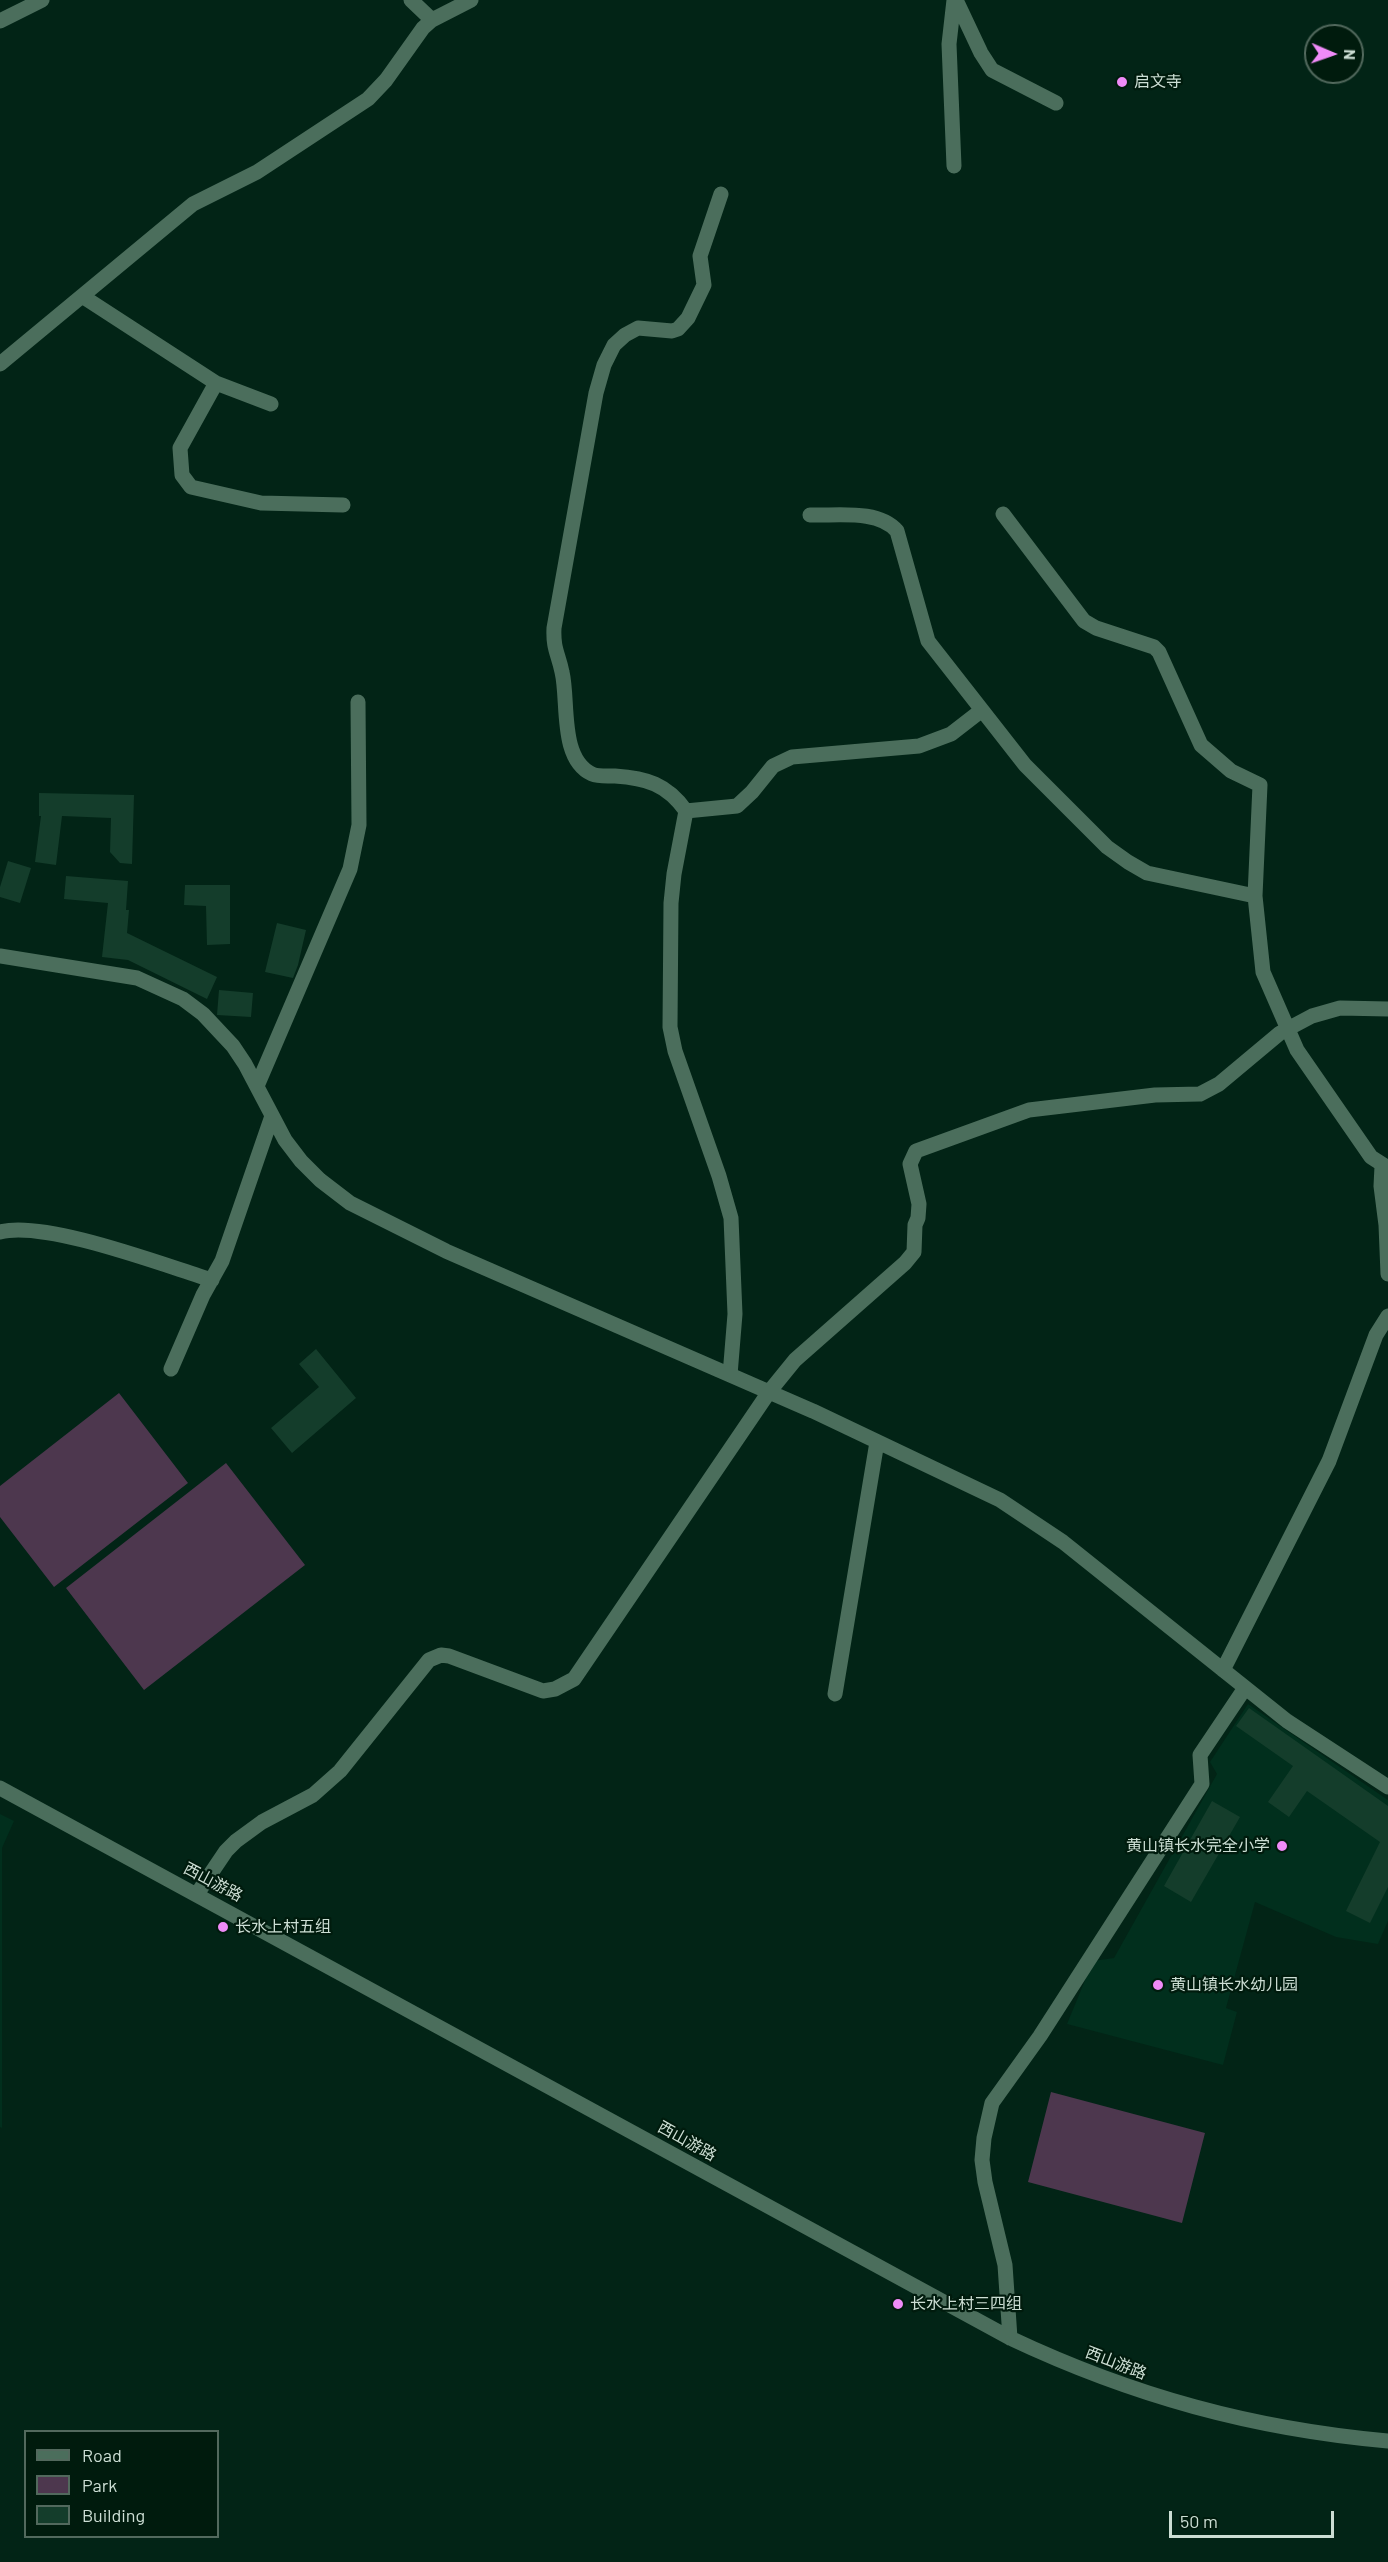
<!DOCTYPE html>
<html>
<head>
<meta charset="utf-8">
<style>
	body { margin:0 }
	#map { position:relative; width:1388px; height:2562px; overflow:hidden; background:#022416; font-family:Barlow,sans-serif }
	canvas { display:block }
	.legend { position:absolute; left:24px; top:2430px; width:195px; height:108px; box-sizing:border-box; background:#001b0d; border:2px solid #52695d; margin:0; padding:8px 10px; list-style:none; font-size:18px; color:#ccded4 }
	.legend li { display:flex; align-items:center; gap:12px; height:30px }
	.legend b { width:30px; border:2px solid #52695d }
	.north { position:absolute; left:1304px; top:24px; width:60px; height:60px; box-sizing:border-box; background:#001b0d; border:2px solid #52695d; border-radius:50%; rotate:92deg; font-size:16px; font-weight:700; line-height:24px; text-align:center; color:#ccded4 }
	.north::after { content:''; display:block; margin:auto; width:21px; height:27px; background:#ef8bf7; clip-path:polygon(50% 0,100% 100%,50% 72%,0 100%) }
	.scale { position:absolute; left:1169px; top:2511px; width:165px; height:27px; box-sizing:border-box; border:3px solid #ccded4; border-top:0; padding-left:8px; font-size:18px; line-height:21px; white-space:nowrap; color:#ccded4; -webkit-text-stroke:4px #001b0d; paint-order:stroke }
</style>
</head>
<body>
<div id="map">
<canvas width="1388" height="2562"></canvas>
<ul class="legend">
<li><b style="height:8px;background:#4b6e5c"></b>Road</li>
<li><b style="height:16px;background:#4d374e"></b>Park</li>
<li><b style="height:16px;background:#143d2b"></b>Building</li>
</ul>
<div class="north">N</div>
<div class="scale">50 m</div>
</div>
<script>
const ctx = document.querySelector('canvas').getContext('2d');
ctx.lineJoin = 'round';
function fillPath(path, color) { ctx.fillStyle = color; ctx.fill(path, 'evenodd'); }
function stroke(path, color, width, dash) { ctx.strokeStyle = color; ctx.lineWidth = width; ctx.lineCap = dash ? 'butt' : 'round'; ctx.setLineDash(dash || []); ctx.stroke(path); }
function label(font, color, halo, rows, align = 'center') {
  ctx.font = font + ' Barlow,"Noto Sans SC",sans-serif'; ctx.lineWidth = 4.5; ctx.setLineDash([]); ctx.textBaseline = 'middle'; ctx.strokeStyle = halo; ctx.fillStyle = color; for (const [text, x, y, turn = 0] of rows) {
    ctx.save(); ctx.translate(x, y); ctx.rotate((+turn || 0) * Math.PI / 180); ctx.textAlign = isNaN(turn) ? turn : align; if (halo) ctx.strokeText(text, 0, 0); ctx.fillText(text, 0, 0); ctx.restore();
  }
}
const built = new Path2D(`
	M1248,1704L1388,1800V1921L1378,1944L1336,1937L1255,1902L1226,2008L1237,2012L1223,2065L1067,2024L1093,1961L1114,1958L1217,1774L1210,1762Z
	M0,1814L14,1821L2,1848V2128L0,2127Z`);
const green = new Path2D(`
	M119,1393L188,1483L54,1587L0,1517V1486Z
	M226,1463L305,1565L144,1690L66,1588Z
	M1051,2092L1205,2133L1182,2223L1028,2182Z`);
const building = new Path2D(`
	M39,793L134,795L132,864L120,863L110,852L111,818L62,816L56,865L35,862L41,816H39Z
	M8,861L31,868L20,903L0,897V887Z
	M66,876L128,881L126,910H129L127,933L217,977L207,999L128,960L102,957L108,903L64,899Z
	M185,885H230V944L207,945L206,906L184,905Z
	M277,923L306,930L298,965L293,978L265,972Z
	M219,990L253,993L251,1017L217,1015Z
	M316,1349L356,1398L292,1453L271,1428L319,1387L299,1364Z
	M1249,1708L1388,1806V1887L1370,1923L1346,1911L1380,1842L1307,1791L1289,1817L1268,1802L1293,1766L1236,1726Z
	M1212,1801L1240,1817L1191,1902L1164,1886Z`);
const minor = new Path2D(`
	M411,0L432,20
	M954,0L949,44L954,166
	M956,0L981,53L992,70L1056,103
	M0,21L42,0
	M721,194L700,256L704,285L688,318L678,329L672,331L638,328L625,335L614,345L604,365L596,393L554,628C553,649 558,653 562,672C569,701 559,759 592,774C599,777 608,776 615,776C646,778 667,784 686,811L674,874L671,903L670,1027L675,1051L719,1176L731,1218L735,1314L730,1375
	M82,296L216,383L271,404
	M0,364L193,204L257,172L368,99L386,80L423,28L432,20L471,0
	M216,383L180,448L182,475L191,487L261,503L343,505
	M1003,514L1084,621L1096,628L1154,647L1159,652L1201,745L1231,771L1260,785L1255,896L1263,972L1297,1050L1371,1157L1388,1168
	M810,515C837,516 878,509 897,531L928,641L1025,765L1107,847L1128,862L1147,873L1255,896
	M686,811L737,806L752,792L773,766L792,757L919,746L951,734L982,710
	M0,956L137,978L183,999L203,1014L233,1046L245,1064L285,1140L301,1161L320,1180L350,1203L446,1251L813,1411L1000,1500L1063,1542L1287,1721L1388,1787
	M257,1086L350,869L359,825L358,702
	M1382,1166L1381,1186L1386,1225L1388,1274
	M0,1232C45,1220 163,1265 212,1280
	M171,1369L203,1295L222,1261L272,1116
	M1223,1670L1329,1461L1376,1335L1388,1316
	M835,1694L877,1442
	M0,1788L1010,2338C1133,2396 1253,2429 1388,2441
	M197,1894L226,1851L236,1841L262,1822L313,1795L340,1771L429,1660L441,1655L449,1656L543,1691L555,1689L574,1679L769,1392L795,1360L905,1263L914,1252L915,1225L918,1218L919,1204L910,1164L916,1151L1029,1110L1155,1095L1200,1094L1219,1084L1280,1033L1312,1016L1340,1008L1388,1009
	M1010,2338L1005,2265L985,2182L982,2160L984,2138L992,2103L1040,2036L1202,1784L1200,1755L1245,1688`);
const markers = [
	[1122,82,6,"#ef8bf7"],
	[1282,1846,6,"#ef8bf7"],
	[223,1927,6,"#ef8bf7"],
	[1158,1985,6,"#ef8bf7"],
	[898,2304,6,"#ef8bf7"]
];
const poiNames = [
	["启文寺",1134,82],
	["黄山镇长水完全小学",1270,1846,"right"],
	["长水上村五组",235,1927],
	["黄山镇长水幼儿园",1170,1985],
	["长水上村三四组",910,2304]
];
const streetNames = [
	["西山游路",213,1882,28],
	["西山游路",687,2141,29],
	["西山游路",1116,2363,21]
];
fillPath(built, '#012f1d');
fillPath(green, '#4d374e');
fillPath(building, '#143d2b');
stroke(minor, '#4b6e5c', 15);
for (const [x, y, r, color] of markers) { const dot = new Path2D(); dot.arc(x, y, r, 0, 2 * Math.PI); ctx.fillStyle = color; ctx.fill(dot); stroke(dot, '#001b0d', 2); }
label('16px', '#ccded4', '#001b0d', poiNames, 'left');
label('16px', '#ccded4', '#001b0d', streetNames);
</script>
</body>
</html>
